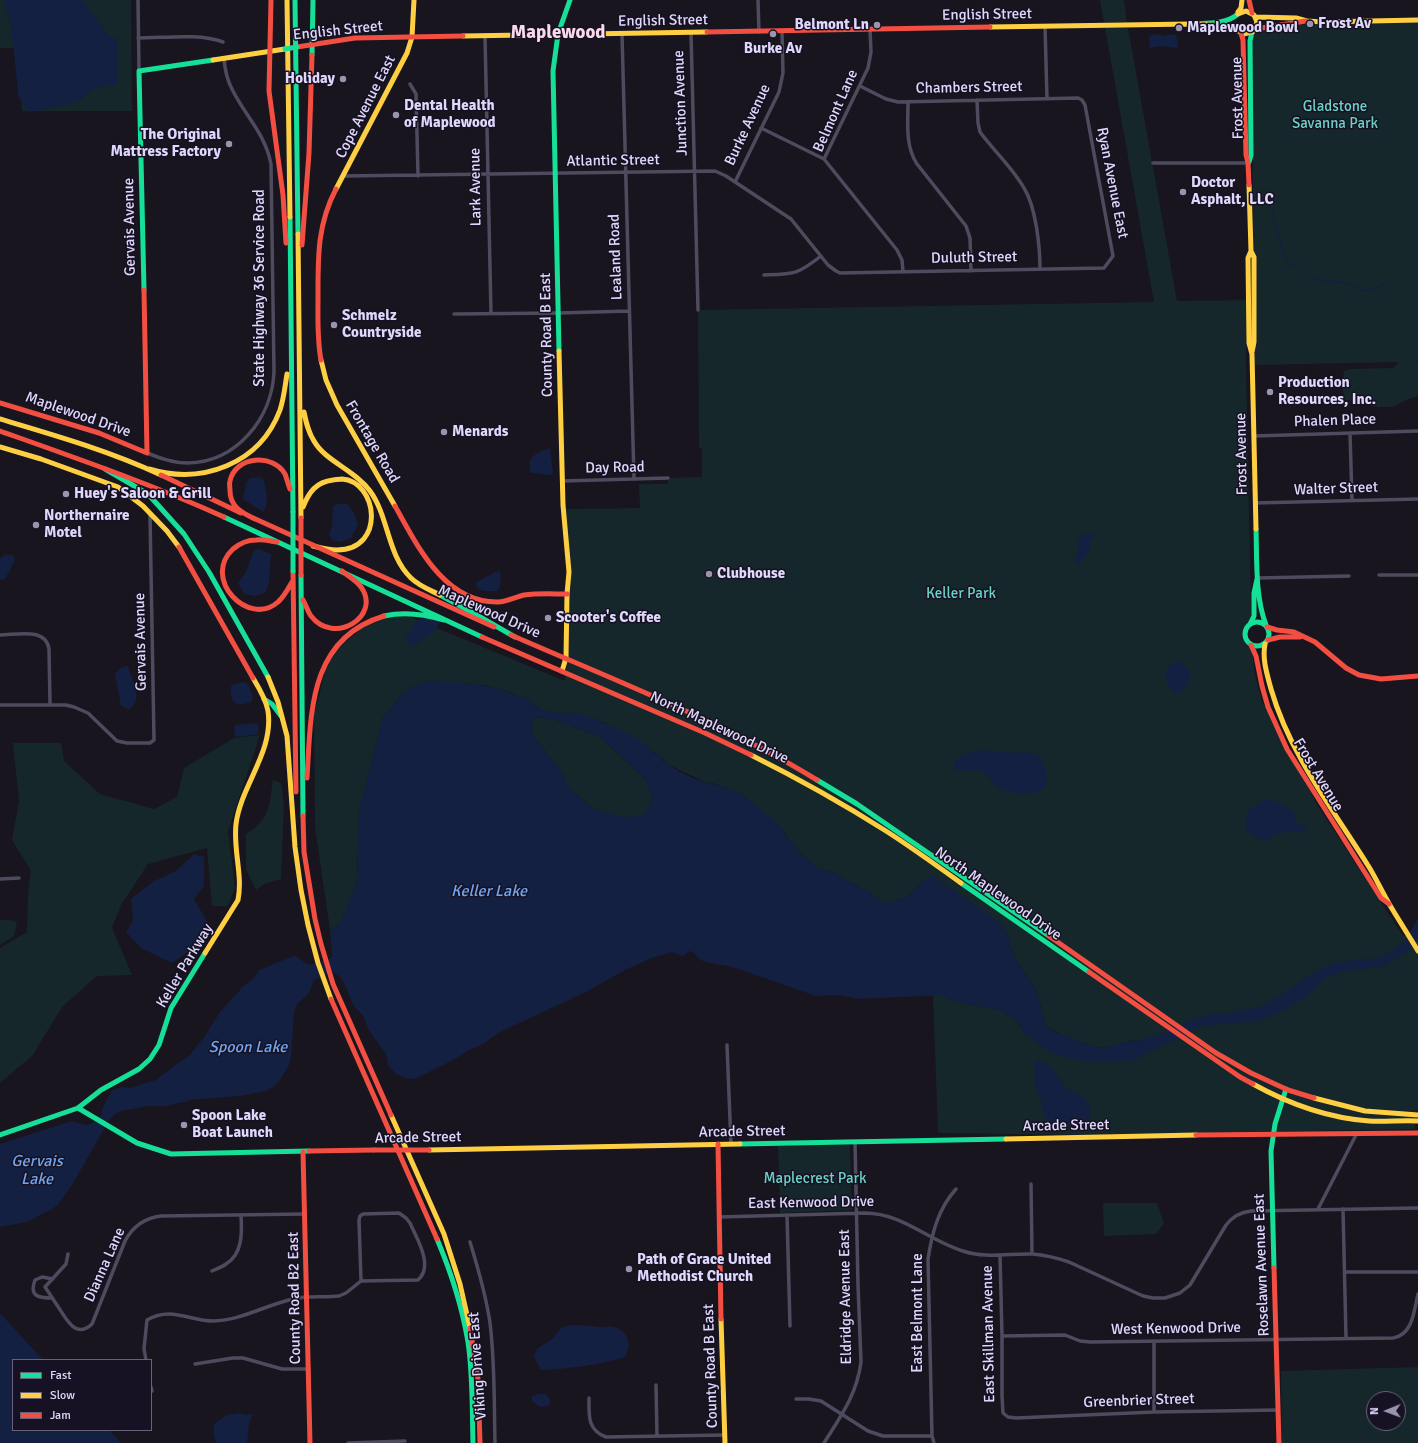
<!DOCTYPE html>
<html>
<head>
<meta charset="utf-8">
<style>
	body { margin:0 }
	#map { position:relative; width:1418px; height:1443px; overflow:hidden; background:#18151f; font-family:Signika,sans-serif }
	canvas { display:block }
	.legend { position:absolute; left:12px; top:1359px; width:140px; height:72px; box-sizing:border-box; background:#161123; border:1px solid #676179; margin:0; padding:5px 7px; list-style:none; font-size:12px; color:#e0d8fa }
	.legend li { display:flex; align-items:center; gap:8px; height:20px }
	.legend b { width:20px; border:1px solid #676179 }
	.north { position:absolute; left:1366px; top:1391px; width:40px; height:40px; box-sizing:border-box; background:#161123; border:1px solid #676179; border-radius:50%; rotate:269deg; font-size:11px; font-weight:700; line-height:16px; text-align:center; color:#e0d8fa }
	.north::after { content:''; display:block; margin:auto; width:14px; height:18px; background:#9a94ad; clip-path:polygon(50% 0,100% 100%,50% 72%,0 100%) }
</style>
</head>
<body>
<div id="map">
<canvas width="1418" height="1443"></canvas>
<ul class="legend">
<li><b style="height:5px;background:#16e098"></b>Fast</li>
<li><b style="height:5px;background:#ffcf43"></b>Slow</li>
<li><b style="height:5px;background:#f24e42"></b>Jam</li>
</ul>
<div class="north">N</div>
</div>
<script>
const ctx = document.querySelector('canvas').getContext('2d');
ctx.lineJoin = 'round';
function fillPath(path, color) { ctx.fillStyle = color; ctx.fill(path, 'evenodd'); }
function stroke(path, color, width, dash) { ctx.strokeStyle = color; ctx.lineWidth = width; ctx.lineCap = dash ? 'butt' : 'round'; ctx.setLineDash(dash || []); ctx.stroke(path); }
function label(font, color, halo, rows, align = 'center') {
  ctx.font = font + ' Signika,sans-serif'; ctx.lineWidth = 3; ctx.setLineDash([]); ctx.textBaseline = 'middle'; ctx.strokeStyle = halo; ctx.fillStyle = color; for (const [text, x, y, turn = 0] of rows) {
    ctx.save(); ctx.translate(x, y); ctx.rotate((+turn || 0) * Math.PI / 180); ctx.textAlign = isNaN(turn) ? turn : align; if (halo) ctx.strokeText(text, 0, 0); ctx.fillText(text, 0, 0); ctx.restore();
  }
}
const green = new Path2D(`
	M0,0H131L132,111H22L19,48H0Z
	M1100,0H1124L1127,22H1104Z
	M1418,21V361L1415,362H1418V396L1406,400L1393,407H1374L1364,401L1345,400L1342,386L1344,371L1351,369L1393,368L1399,362L1255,365L1251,26Z
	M1105,28H1128L1177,301L1247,300L1246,362L1251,615C1250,626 1242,625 1243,640L1252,649L1255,675L1262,701L1318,806L1403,936L1418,935V1111H1416L1415,1129L1086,1135L938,1133L933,995H942L956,1002L1000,1010L1015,1019L1026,1035L1129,1062L1175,1038C1159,1039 1142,1039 1126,1042C1118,1044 1112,1047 1104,1048C1091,1048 1058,1034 1046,1026L1036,989L1018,963L1010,946L1008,934L922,881L918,887L909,895L899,900L888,903L882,902L869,892L829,871L819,869L804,857L798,851L795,845L787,838L786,833L772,820L747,799L735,791L716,784L705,782L669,765L658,755L604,722L572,713H554L541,710L530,701L512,693L489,686L466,683L403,693L383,718L359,809L357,882L341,922L330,930L315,827L314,715L329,657L370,621L403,614L565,681L569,637L566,509L640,508L639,484H668V478L702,477V448H699L698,310L1154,302Z
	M536,717L555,720L600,737L645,779L652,795L650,805L645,815L627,818L595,810L569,788L562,772L533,736L531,723Z
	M260,735L228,831L235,888L228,906H212L207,848L148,864L121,905L112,928L132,975L97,976L63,1006L32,1056L0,1083V948L27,932L28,895L31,871L12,840L19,801L13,743H61L64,761L100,794L154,809L177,797L184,768L234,738Z
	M273,780L281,783L284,803L281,879L264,884L256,890L246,869V834C270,819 269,806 273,780Z
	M0,920H10L17,922L14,936L0,945Z
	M850,1145L852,1210L780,1213L778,1146Z
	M1103,1203H1157L1164,1223L1156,1234L1104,1236Z
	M1418,1367V1443H1282L1281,1371ZM1374,1399H1398V1423H1374Z`);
const water = new Path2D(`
	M4,0H82L108,35L117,39L118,74L116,86L105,85L93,89L80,100L62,106L29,112L18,96L17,81L11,26Z
	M1157,34L1165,36L1168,34L1176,35L1178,42L1177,48L1161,46L1150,48L1149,36Z
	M549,448L550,449L553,473L551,475C544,475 538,473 531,473C526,458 535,453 549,448Z
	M259,477L264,480C266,492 270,502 263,512L243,499L246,483L250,478Z
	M338,504H347L354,513L358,524L351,538L340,542L332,540L329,534L332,527L333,506Z
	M1086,534H1095V538L1090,540V551L1079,564L1074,562C1075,558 1077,555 1077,552C1078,544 1077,537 1086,534Z
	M259,549L271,554L269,582L266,592L255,596L244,594L238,583L246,572L254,550Z
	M4,555H12L14,557L15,560L5,579L0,580V559Z
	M498,571H500C501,577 501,586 498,591H483L477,588L476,582Z
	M425,615L440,622L436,630L412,647L405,639L416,622Z
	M1175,661L1183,664L1191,672C1190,683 1186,689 1176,694C1163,682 1161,673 1175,661Z
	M128,666C131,679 145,700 129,709L121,706L115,674L120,668Z
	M426,681C455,682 485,682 513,694C519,696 525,698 530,701C534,704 537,709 542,710C554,714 567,712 579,714C594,717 648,740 653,753L658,755H662L661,759C673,769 690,778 705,782C715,785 725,786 735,791C747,796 756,807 767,815C774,821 785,828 787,838L795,845L798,851L804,857L819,869L829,871L869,892L882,902L888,903L899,900L909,895L918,887L922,881L933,876L1001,923L1008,934L1010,946L1018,963L1036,989L1046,1026L1057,1033L1063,1034L1082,1043L1095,1047L1105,1048L1126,1042L1136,1041L1167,1032L1192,1020L1210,1014L1226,1013L1259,1007L1283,994L1310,975L1336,962L1342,963L1352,960L1370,959L1381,957L1390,952L1405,941L1418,918V938L1406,952L1385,966L1341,972L1326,978L1308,996L1302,999L1289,1008L1259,1021L1202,1026L1129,1062H1085L1053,1054L1026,1035L1015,1019L1000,1010L956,1002L942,995L859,999L839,995L816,996L733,967L705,962L698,958L694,953L689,951L685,955L681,956L672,952L652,958L625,970L586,992L498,1033L483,1044L469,1050L453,1060L415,1079L405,1078L395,1073L388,1065L386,1054L368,1029L364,1017L354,1006L342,979L333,972L314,980L309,993L297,1004L294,1012L291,1056L289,1065L280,1080L273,1087L266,1091L239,1096L189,1100V1101L174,1104L165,1106H148L122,1111L115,1114L109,1120L72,1185L57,1206L27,1222L0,1227V1144L72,1121L85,1125L91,1124L101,1116L102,1109L112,1090L123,1087L130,1088L156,1080L181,1061L189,1056L205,1036L220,1012L236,994L238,993L241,988L254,978L259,970L291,957L295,956L309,965L330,959L332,956L330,930L341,922L357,882L359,809L383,718L403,693L414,686ZM536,717L555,720L600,737L645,779L652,795L650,805L644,815L627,818L595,810L569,788L562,772L533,736L531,723Z
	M242,682L247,683L253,696L251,702C242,705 232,707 231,694C231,690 230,688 232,685Z
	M256,723C259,726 259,730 258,734L237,737L235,736L234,728L236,725Z
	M981,750C995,752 1008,752 1021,753C1025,753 1030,752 1034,754C1043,757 1051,777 1045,786C1038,796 1024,795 1014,793C1007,791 999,789 994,785C990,780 987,774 981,771C972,767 960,776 953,766C959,752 968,754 981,750Z
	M1266,799C1278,801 1287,806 1296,815V824L1307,825L1302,833C1290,831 1278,831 1268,840C1264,839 1259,839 1255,837C1244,833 1243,819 1250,810C1254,805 1260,802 1266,799Z
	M194,854L204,857V886L194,899L209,925L189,951L172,963L141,948L126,932L133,921L131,899L154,881L176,871Z
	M1038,1060C1051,1065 1059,1076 1065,1088C1081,1093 1091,1099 1090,1118C1078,1129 1063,1126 1049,1124L1043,1113L1040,1096L1035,1086L1034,1062Z
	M0,1313L43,1360H13V1430H109L121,1443H0Z
	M573,1325C582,1325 590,1326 599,1327C604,1328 609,1325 614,1327C629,1331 632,1345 625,1357C601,1365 566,1369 541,1370L534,1357L537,1349L552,1339L562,1327Z
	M540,1394H546L551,1401L548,1406L541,1407L532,1402V1396Z
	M240,1413L247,1415L253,1414L249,1424L247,1443H216L214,1435V1424L227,1415Z`);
const stream = new Path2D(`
	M1273,210C1273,216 1283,256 1286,260C1288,263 1293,265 1296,267
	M1307,275L1318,280L1345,283L1364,291L1374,289L1386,283`);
const street = new Path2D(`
	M138,0L139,71
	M758,0L759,32
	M1045,26L1047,99
	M870,30L871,52L868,68L824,159L897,250L902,260L903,272
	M691,33L698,310
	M622,34L634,479
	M485,36L491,313
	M138,38C164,38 199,33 223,42
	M410,84L416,94L418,176
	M977,100L978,123L980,132C994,151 1012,167 1024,188C1036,207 1040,247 1040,269
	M908,102C908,123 905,146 917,164L966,226L970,238L971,271
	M761,128L824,159
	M1153,163H1248
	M343,176L715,171L726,176L791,219L828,265L836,271L840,273L1104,268L1113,256L1085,105L1082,100L1078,98L898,102L886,99L860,86
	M735,182L779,92L783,73L782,31
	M764,275C794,274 797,275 821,256
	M454,314L559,313L629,311
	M1350,433L1352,500
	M1254,436L1418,431
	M147,453C160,458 173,463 188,463C237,462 272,418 274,372L271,164C265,133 245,116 232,89C227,80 225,70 224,59
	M563,481L668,478
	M1255,503L1418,499
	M1379,575H1418
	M1257,578L1349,576
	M0,635C16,635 46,627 49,649L50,704
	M0,705H66L74,707L88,713L117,741L127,743H150L154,740L150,514
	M0,879L19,878
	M727,1045L731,1144
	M1031,1184L1032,1254
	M1318,1209L1357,1133
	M1343,1209L1346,1338
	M787,1215L790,1326
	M719,1217L865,1213C902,1213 929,1241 963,1251C986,1259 1010,1253 1033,1254C1046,1255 1057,1258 1069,1262L1143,1296L1153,1298H1165L1180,1293L1190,1285L1226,1225C1233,1216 1241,1212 1251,1211L1418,1208
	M470,1242C478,1268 486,1295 490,1323C495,1362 494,1403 495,1443
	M68,1254L66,1264L45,1287C50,1294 54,1301 59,1308C67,1320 76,1339 92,1324L125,1241C133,1226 144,1218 161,1216L305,1214
	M1000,1255L1002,1336V1396L1003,1413L1008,1417L1016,1418L1154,1412L1278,1410
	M212,1271C216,1269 222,1267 226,1264C243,1254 242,1232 241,1215
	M1345,1272H1418
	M52,1298C38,1298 29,1296 35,1280L42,1277L53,1279
	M1002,1336L1065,1335L1080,1341L1090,1342L1393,1338C1413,1335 1414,1310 1418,1294
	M1154,1341V1412
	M146,1360L144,1349L147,1320C171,1306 190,1321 213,1321C242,1320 266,1305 293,1299C308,1295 324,1298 339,1296L346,1293L361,1281L418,1280C434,1266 417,1239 410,1223L406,1218L399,1213L363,1214L360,1216L359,1220L361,1281
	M195,1364L233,1358H243L282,1369H309
	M656,1385L657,1436
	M151,1387L152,1391
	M589,1398C589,1415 587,1430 606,1437L725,1435
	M796,1399H809L821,1401L868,1431L883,1436H932
	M348,1443L405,1441
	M824,1443C841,1416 857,1394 861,1362L858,1285L855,1142
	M934,1443L932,1436L928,1259C932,1233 938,1209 956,1189`);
const fast = new Path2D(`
	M295,0L298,234
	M1190,24C1207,23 1225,25 1238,14
	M312,55L313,0
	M1249,162L1251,155L1250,41L1252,32
	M290,217L293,512
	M144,290L139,71L213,60
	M559,351L553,71L558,34L570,0
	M105,469L148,494L184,534L209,572L268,677
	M224,517L482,637
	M1256,529C1257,559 1255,597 1266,625
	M301,575L303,816
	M440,595L475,614L515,637
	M384,616C405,611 424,614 444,620
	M1245 634a12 12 0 1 1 24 0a12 12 0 1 1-24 0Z
	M1250,624L1254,616V593L1257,579
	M264,699L272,704L281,716
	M817,780L857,804L1049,936
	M961,883L1089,972
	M78,1108L137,1143L171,1154L309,1151
	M0,1135L78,1108L101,1090L139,1069L150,1059L159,1045L171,1008L205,953
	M740,1144L1006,1139
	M437,1239C451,1272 462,1306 468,1342C473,1375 472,1409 473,1443
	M1274,1268L1271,1151L1275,1124L1286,1089`);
const slow = new Path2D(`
	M287,0L290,217
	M1238,12L1241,8L1242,0
	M1256,17L1296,18L1307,21L1323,22L1418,20
	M990,27L1190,24L1228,26L1244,34L1254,31L1257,22L1254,15L1246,11L1238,14
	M463,36L707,32
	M213,60L285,49
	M1249,185L1251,251L1254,257V342L1252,352
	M336,189L407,53L412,37L414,0
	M298,234L301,518
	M1251,251L1248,258L1249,343L1252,354L1256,529
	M559,351L563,505L569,572L567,594L566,658L562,671
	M321,360L326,380L337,405L395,506
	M304,412C306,422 308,432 314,441C325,461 355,470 370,491C389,517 387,555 411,578C419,586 430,590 440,595
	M0,419C54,435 110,451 161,475
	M0,447L41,459L118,487L143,506L167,531L179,547
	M149,469C202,485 260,464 280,410C284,398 285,386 287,374
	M303,507C309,492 316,482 333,480C335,480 339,479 342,479C377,481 387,549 337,550C329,550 321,548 313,546
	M1265,644C1262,659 1267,674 1271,689C1290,755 1333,809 1369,867C1377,880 1383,894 1391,907C1400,922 1409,936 1418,951
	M268,677L278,702L287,736L295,847L301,890L308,925L318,963L331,999
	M751,755C797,778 842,803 886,831C911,847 936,865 961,883
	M205,953L238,900C243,875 233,850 236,824C241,785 274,752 268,711C266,699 259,688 253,678
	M1253,1084C1289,1104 1328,1118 1369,1121C1385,1122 1402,1120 1418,1121
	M1314,1098L1365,1111L1418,1115
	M391,1115L444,1234L460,1284L470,1328
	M1006,1139L1196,1135
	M429,1150L740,1144
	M721,1319L725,1443`);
const jam = new Path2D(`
	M271,0L269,91L283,195L286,243
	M1249,0L1252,13
	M1255,29L1306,21
	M707,32L990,27
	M1241,33L1243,40L1246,155L1248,163L1249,185
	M297,47L355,38L463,36
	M302,245L309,153L312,55
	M321,360C317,339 318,318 318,298C318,258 317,225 336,189
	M0,403L99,433L147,453L144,290
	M0,431C76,458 151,484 224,517
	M161,475L241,513
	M395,506C417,545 444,603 498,602C507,602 515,597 524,595C538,593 553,594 567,594
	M251,517L494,627
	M255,519C249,516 242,513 237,508C232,503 230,497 230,491C230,488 229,484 230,481C235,456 273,453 285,474C287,479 288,484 290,489
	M277,542C270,541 262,539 256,540C248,540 239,544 233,549C201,579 249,628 278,602C284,597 288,589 292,582
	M179,547L253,678
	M293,571L296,792
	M303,600C306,605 308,612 311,616C334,646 382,616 361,587C356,580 348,576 342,571
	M1267,627L1277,630L1294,632L1315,642L1346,668L1359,675L1381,679L1418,676
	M511,635C614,680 721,721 817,780
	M482,637L705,733L751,755
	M1268,640L1280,637H1300
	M1251,645L1256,656L1262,686L1268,707L1287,749L1381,898L1389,904
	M307,778C311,714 308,639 384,616
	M303,816L304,852L315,919L321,944L333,984L391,1115
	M1049,936L1216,1053L1251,1073L1288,1090L1314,1098
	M1089,972L1240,1077L1253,1084
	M331,999L437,1239
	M1196,1135L1418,1133
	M718,1144L721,1319
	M309,1151L374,1150
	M303,1152L310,1443
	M1274,1268L1279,1443
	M470,1328L478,1379L480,1443`);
const fastBridge = new Path2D(`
	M285,49L297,47
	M293,512V571`);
const jamBridge = new Path2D(`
	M301,518V575
	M374,1150H429`);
const markers = [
	[1310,24,4,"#9a94ad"],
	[877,25,4,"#9a94ad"],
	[1179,28,4,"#9a94ad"],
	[773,34,4,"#9a94ad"],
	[343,79,4,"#9a94ad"],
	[396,115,4,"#9a94ad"],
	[229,144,4,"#9a94ad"],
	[1183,192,4,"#9a94ad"],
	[334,325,4,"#9a94ad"],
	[1270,392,4,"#9a94ad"],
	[444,432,4,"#9a94ad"],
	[66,494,4,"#9a94ad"],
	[36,525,4,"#9a94ad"],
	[709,574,4,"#9a94ad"],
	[548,618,4,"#9a94ad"],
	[184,1125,4,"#9a94ad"],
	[629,1269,4,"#9a94ad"]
];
const streetNames = [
	["English Street",987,15,-1],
	["English Street",663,21,-1],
	["English Street",338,31,-6],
	["Chambers Street",969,88,-1],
	["Frost Avenue",1238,98,-91],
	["Junction Avenue",681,103,-92],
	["Cope Avenue East",366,107,-63],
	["Belmont Lane",836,111,-66],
	["Burke Avenue",748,125,-65],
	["Atlantic Street",613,161,-1],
	["Ryan Avenue East",1112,183,79],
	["Lark Avenue",476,187,-91],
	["Gervais Avenue",130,227,-91],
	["Lealand Road",616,257,-92],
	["Duluth Street",974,258,-1],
	["State Highway 36 Service Road",260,288,-90],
	["County Road B East",547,335,-91],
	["Maplewood Drive",78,415,19],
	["Phalen Place",1335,421,-2],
	["Frontage Road",372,442,60],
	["Frost Avenue",1242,454,-91],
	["Day Road",615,468,-1],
	["Walter Street",1336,489,-2],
	["Maplewood Drive",489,612,24],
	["Gervais Avenue",141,642,-91],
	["North Maplewood Drive",719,728,25],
	["Frost Avenue",1318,775,59],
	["North Maplewood Drive",998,894,35],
	["Keller Parkway",185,966,-59],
	["Arcade Street",1066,1126,-1],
	["Arcade Street",742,1132,-1],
	["Arcade Street",418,1138,-1],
	["East Kenwood Drive",811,1203,-1],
	["Dianna Lane",105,1265,-66],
	["Roselawn Avenue East",1262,1265,-92],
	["Eldridge Avenue East",846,1297,-91],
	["County Road B2 East",295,1298,-91],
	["East Belmont Lane",918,1313,-90],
	["West Kenwood Drive",1176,1329,-1],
	["East Skillman Avenue",989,1334,-91],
	["Viking Drive East",478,1366,-94],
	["County Road B East",711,1366,-92],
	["Greenbrier Street",1139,1401,-2]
];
const poiNames = [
	["Frost Av",1318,24],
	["Belmont Ln",869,25,"right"],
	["Maplewood Bowl",1187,28],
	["Burke Av",773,49,"center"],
	["Holiday",335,79,"right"],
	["Dental Health",404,106],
	["of Maplewood",404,123],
	["The Original",221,135,"right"],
	["Mattress Factory",221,152,"right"],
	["Doctor",1191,183],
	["Asphalt, LLC",1191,200],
	["Schmelz",342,316],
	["Countryside",342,333],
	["Production",1278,383],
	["Resources, Inc.",1278,400],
	["Menards",452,432],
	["Huey's Saloon & Grill",74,494],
	["Northernaire",44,516],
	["Motel",44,533],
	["Clubhouse",717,574],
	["Scooter's Coffee",556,618],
	["Spoon Lake",192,1116],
	["Boat Launch",192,1133],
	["Path of Grace United",637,1260],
	["Methodist Church",637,1277]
];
const parkNames = [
	["Gladstone",1335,107],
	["Savanna Park",1335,124],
	["Keller Park",961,594],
	["Maplecrest Park",815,1179]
];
const waterNames = [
	["Keller Lake",489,892],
	["Spoon Lake",248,1048],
	["Gervais",37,1162],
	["Lake",37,1180]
];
const districtNames = [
	["Maplewood",558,33]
];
fillPath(green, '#15272a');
fillPath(water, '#142041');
stroke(stream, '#142041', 1.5);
stroke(street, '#4e4b5e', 3.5);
stroke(fast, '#16e098', 5);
stroke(slow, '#ffcf43', 5);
stroke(jam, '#f24e42', 5);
stroke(fastBridge, '#16e098', 5);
stroke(jamBridge, '#f24e42', 5);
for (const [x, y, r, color] of markers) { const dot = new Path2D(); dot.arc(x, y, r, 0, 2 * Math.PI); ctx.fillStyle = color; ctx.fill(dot); stroke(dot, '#161123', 1.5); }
label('15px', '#e0d8fa', '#161123', streetNames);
label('bold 15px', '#e0d8fa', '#161123', poiNames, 'left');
label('15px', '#6cd2c5', '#161123', parkNames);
label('italic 16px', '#72a5ee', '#161123', waterNames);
label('bold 19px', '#fad9ea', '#161123', districtNames);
</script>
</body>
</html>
